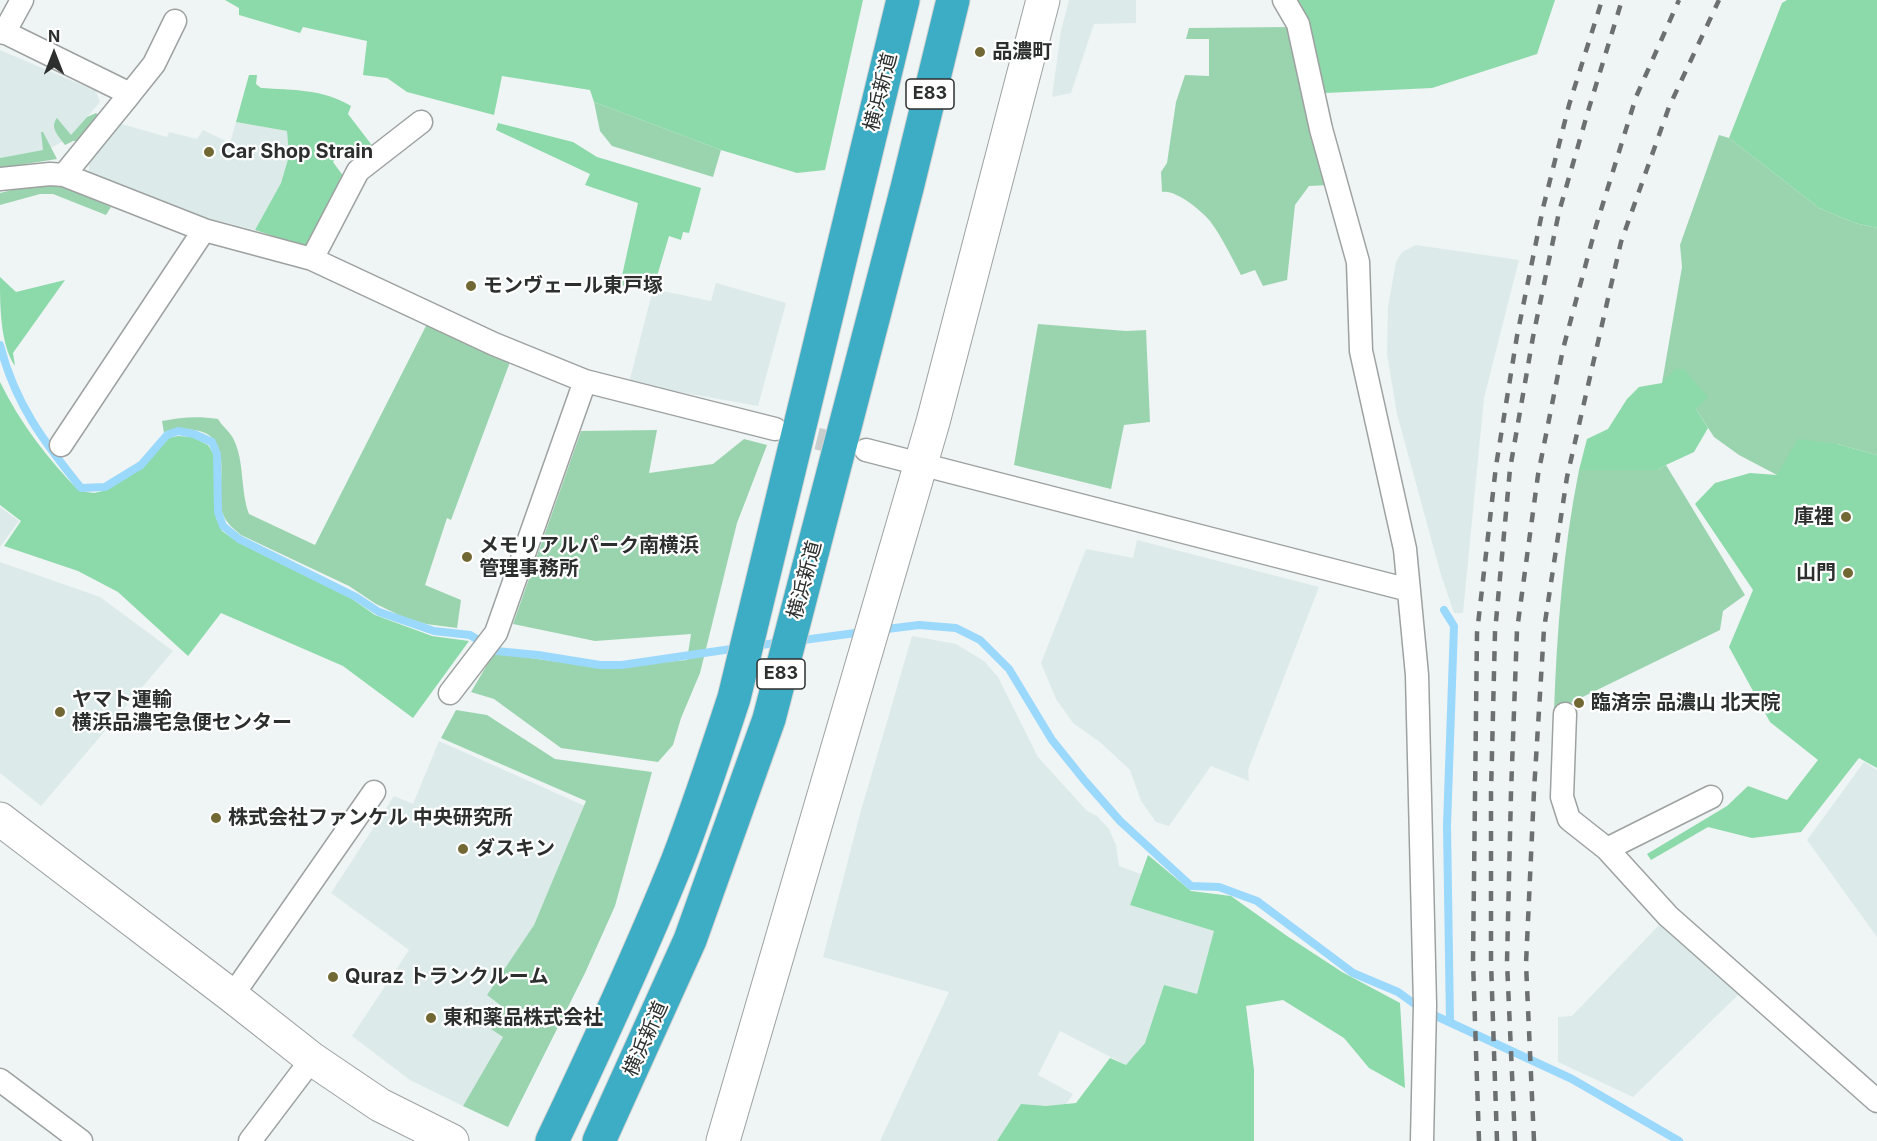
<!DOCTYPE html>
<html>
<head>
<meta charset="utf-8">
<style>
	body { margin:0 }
	#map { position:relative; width:1877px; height:1141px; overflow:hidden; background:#eff4f4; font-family:Inter,sans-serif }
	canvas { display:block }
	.north { position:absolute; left:24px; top:24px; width:60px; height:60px; -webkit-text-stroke:4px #fff; paint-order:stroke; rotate:0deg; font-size:16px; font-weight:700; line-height:24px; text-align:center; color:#2d2f2f }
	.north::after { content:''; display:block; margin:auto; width:21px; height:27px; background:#2d2f2f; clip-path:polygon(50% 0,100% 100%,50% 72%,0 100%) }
</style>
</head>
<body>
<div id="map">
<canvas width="1877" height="1141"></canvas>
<div class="north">N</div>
</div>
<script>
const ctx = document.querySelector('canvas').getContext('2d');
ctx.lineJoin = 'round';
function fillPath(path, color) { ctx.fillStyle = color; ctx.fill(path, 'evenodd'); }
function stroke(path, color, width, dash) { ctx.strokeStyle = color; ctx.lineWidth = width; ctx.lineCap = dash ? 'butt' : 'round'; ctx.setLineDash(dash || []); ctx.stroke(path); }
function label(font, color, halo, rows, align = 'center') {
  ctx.font = font + ' Inter,"Noto Sans JP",sans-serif'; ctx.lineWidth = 4.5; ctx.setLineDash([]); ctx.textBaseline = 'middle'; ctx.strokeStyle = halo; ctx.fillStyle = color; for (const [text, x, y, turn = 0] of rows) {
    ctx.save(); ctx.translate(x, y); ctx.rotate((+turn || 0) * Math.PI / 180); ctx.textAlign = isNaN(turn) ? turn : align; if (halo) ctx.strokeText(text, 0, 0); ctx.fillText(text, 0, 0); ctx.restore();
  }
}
const built = new Path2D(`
	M1069,0H1136V23L1094,24L1071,93L1052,97L1061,31Z
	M0,50L96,91L100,102L69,138L47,150L0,158Z
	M236,122L287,131L289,156L281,183L255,230L191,214L89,172V156L118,123L167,137L169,132L197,139L203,130L230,143Z
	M1416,245L1519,260L1484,398L1463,613H1454L1441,575L1397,414L1387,354L1388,307L1396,262L1402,252Z
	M716,283L786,303L758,406L629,383L653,289L711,301Z
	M0,507L19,521L0,547Z
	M1137,540L1319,587L1248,770L1249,781L1211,766L1169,826L1156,822L1141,801L1130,770L1101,743L1073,723L1056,699L1041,663L1086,549L1133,558Z
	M0,562L100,597L173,651L41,806L0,773Z
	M912,636L956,644L984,661L998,677L1038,757L1087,811L1097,816L1109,829L1116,845L1119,866L1141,874L1130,905L1214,931L1197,995L1164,986L1145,1043L1126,1065L1060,1031L1038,1075L1073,1094L1041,1141H880L949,992L823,957L860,814Z
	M439,741L585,806L534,925L488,995L504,1008L503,1037L463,1106L410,1080L352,1036L409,950L331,893L394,796L413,804Z
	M1864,762L1877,770V937L1807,840Z
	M1661,923L1739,994L1633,1097L1558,1062V1017L1572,1016Z`);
const green = new Path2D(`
	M1289,27L1330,185L1309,186L1295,205L1287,280L1263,286L1255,270L1241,275C1232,258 1222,237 1210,221C1201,210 1175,189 1162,192L1161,172L1167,163L1176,102L1185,75L1209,76V39H1186L1189,28Z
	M594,102L721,150L713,177L612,146L600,131Z
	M96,113L102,118L85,141H73L65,145C59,136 49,128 57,118L71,135L87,117Z
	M41,132H43L57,159L0,168V158L43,150Z
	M1719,135L1729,138L1819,208L1855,223L1877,228V455L1837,444L1777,475L1739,455L1714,437L1696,409L1662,383L1682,267L1680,245Z
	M55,184L111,207L106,215L53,194H40L0,205V193L32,185Z
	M428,322L510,362L451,520L447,518L425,585L461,600L457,628L426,624L401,616L376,604L349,586L241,535C234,529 226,523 223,514C215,490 233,446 205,433C191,427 178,429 164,433L162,421C182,417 198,416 218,419C222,426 229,431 233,438C245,461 240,490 249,514L315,545Z
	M1038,324L1126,331L1146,330L1150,422L1124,425L1111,489L1014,465Z
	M657,430L649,473L713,464L744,439L767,445L737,523L700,673L681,718L673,745L658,762L561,748L494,699L471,692L494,653L602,668L687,660L691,634L595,641L513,624L581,431Z
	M1666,465L1745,595L1723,611L1720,630L1554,711C1557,630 1563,550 1579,470H1658Z
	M456,710L487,715L555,759L652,772L615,906L585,973L508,1127L463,1106L503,1037L491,1029L504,1008L487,995L534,925L586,801L441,738Z`);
const forest = new Path2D(`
	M225,0H863L825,170L797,173L721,150L594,102L590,90L502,76L494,115L407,92L387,78L363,75L367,41L303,27L300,33L239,15V8Z
	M1294,0H1555L1537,54L1432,88L1325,93Z
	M1787,0H1877V228L1855,223L1819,208L1729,138L1782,3Z
	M249,75H257L256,84L261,88C293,90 323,89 351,106L348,114L374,148L357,159L345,147L333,162L344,177L329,201L310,248L255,230L281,183L289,156L287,131L236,122Z
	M498,123L573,142L597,157L701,188L689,233L683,232L681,240L669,236L652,293L620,285L638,203L585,185L590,174L496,130Z
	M0,277L16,292L65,280L13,353L15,366C0,344 0,305 0,277Z
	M1675,369H1684L1708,397L1696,409L1708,428L1694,452L1666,465L1658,470H1579L1587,439L1608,429L1627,399L1639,387L1662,383Z
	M0,382C20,423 47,458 79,491L94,493L107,490L143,468L168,438L178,436L192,437L208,445L214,455L216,518L222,531L239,543L352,599L375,615L432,636L469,641L413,718L343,666L221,613L188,656L118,592L78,571L4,546L21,521L0,505Z
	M1798,439L1837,444L1877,455V768L1859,758L1801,832L1752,838L1708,827L1651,860L1647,854L1727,806L1748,786L1787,800L1818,760L1770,722L1729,647L1753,590L1695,504L1715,483L1750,473L1777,475Z
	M1148,855L1191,891L1231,896L1287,936L1342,972L1400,1003L1405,1088L1369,1068L1344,1038L1283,1000L1246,1006L1254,1070V1141H997L1021,1104L1046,1106L1076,1103L1110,1058L1126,1065L1145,1043L1164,985L1197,994L1214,931L1130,905Z`);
const stream = new Path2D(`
	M0,345C15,404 44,442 81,488L105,487L141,465L167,435L178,431L194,434L212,442L217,454L218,512L223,526L239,539L356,597L379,612L434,631L470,635L496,651L538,655L600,665H622L738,648
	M1444,610L1454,626L1447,825L1450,1022
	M879,630L919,625L956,628L980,640L1009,669L1052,740L1085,781L1120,821L1191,886L1219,887L1257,901L1353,973L1398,992L1423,1010L1572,1079L1679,1141
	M796,641L863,632
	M754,646L783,642`);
const streetTunnel = new Path2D(`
	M785,431L852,447`);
const street = new Path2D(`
	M1284,0L1298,24L1321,129L1358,262L1361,351L1405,549L1417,675L1425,1005L1422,1141
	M0,30L130,94L64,175
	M4,33L22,0
	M130,94L154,64L175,21
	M0,179L50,174L64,175L204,230L312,259L494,344L585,381L775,429
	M312,259L358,171L421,122
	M61,445L204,230
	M866,450L1409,590
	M450,693L496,633L585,381
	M1565,714L1562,797L1569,819L1607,849L1668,916L1877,1101
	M1607,849L1711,797
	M232,996L374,792
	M0,1080L81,1141
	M250,1141L312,1059`);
const secondary = new Path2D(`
	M0,819L232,996L312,1059L380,1105L452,1141
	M723,1141L933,422L1043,0`);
const highway = new Path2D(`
	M552,1141C596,1049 639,956 677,862C698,808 716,753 734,698L903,0
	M599,1141L690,940L769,719L907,188L953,0`);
const rail = new Path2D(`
	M1479,1141L1473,961L1477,633L1496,466L1517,336L1543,208L1569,105L1602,0
	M1497,1141L1491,962V793L1495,632L1510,469L1533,337L1559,212L1589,108L1622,0
	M1515,1141L1507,962L1511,793L1517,630L1538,475L1563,349L1596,226L1636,97L1679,0
	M1534,1141L1526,964L1534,791L1544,629L1567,477L1621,242L1669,107L1719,0`);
const markers = [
	[980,52,6,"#726834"],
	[209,152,6,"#726834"],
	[471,286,6,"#726834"],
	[1846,517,6,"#726834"],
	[467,557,6,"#726834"],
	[1848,573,6,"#726834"],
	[1579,703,6,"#726834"],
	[60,712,6,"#726834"],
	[216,818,6,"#726834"],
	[463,849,6,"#726834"],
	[333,977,6,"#726834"],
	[431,1018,6,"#726834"]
];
const shields = [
	[930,94,48],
	[781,674,48]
];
const shieldNames = [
	["E83",930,94],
	["E83",781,674]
];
const poiNames = [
	["品濃町",992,52],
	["Car Shop Strain",221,152],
	["モンヴェール東戸塚",483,286],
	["庫裡",1834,517,"right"],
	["メモリアルパーク南横浜",479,546],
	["管理事務所",479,569],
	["山門",1836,573,"right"],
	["ヤマト運輸",72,700],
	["横浜品濃宅急便センター",72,723],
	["臨済宗 品濃山 北天院",1591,703],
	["株式会社ファンケル 中央研究所",228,818],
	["ダスキン",475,849],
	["Quraz トランクルーム",345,977],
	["東和薬品株式会社",443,1018]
];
const streetNames = [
	["横浜新道",881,92,-76],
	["横浜新道",805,580,-75],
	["横浜新道",646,1039,-66]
];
fillPath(built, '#dcebea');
fillPath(green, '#9ad4af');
fillPath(forest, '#8cd9aa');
stroke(stream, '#9ad8fc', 8);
stroke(streetTunnel, '#c8cdcd', 22, [22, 11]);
stroke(street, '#9da2a1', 25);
stroke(secondary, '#9da2a1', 35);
stroke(highway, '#d1d1d1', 35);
stroke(street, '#fff', 22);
stroke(secondary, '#fff', 33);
stroke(highway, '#3cadc5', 33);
stroke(rail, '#6d7070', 4.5, [10, 10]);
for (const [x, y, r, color] of markers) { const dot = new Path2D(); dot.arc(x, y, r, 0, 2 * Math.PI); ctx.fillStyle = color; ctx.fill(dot); stroke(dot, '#fff', 2); }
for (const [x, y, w] of shields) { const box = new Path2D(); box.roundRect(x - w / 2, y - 15, w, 30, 4.5); ctx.fillStyle = '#fff'; ctx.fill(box); stroke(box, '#2d2f2f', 1.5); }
label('bold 18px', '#2d2f2f', null, shieldNames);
label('bold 20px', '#2d2f2f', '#fff', poiNames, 'left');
label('20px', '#2d2f2f', '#fff', streetNames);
</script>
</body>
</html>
